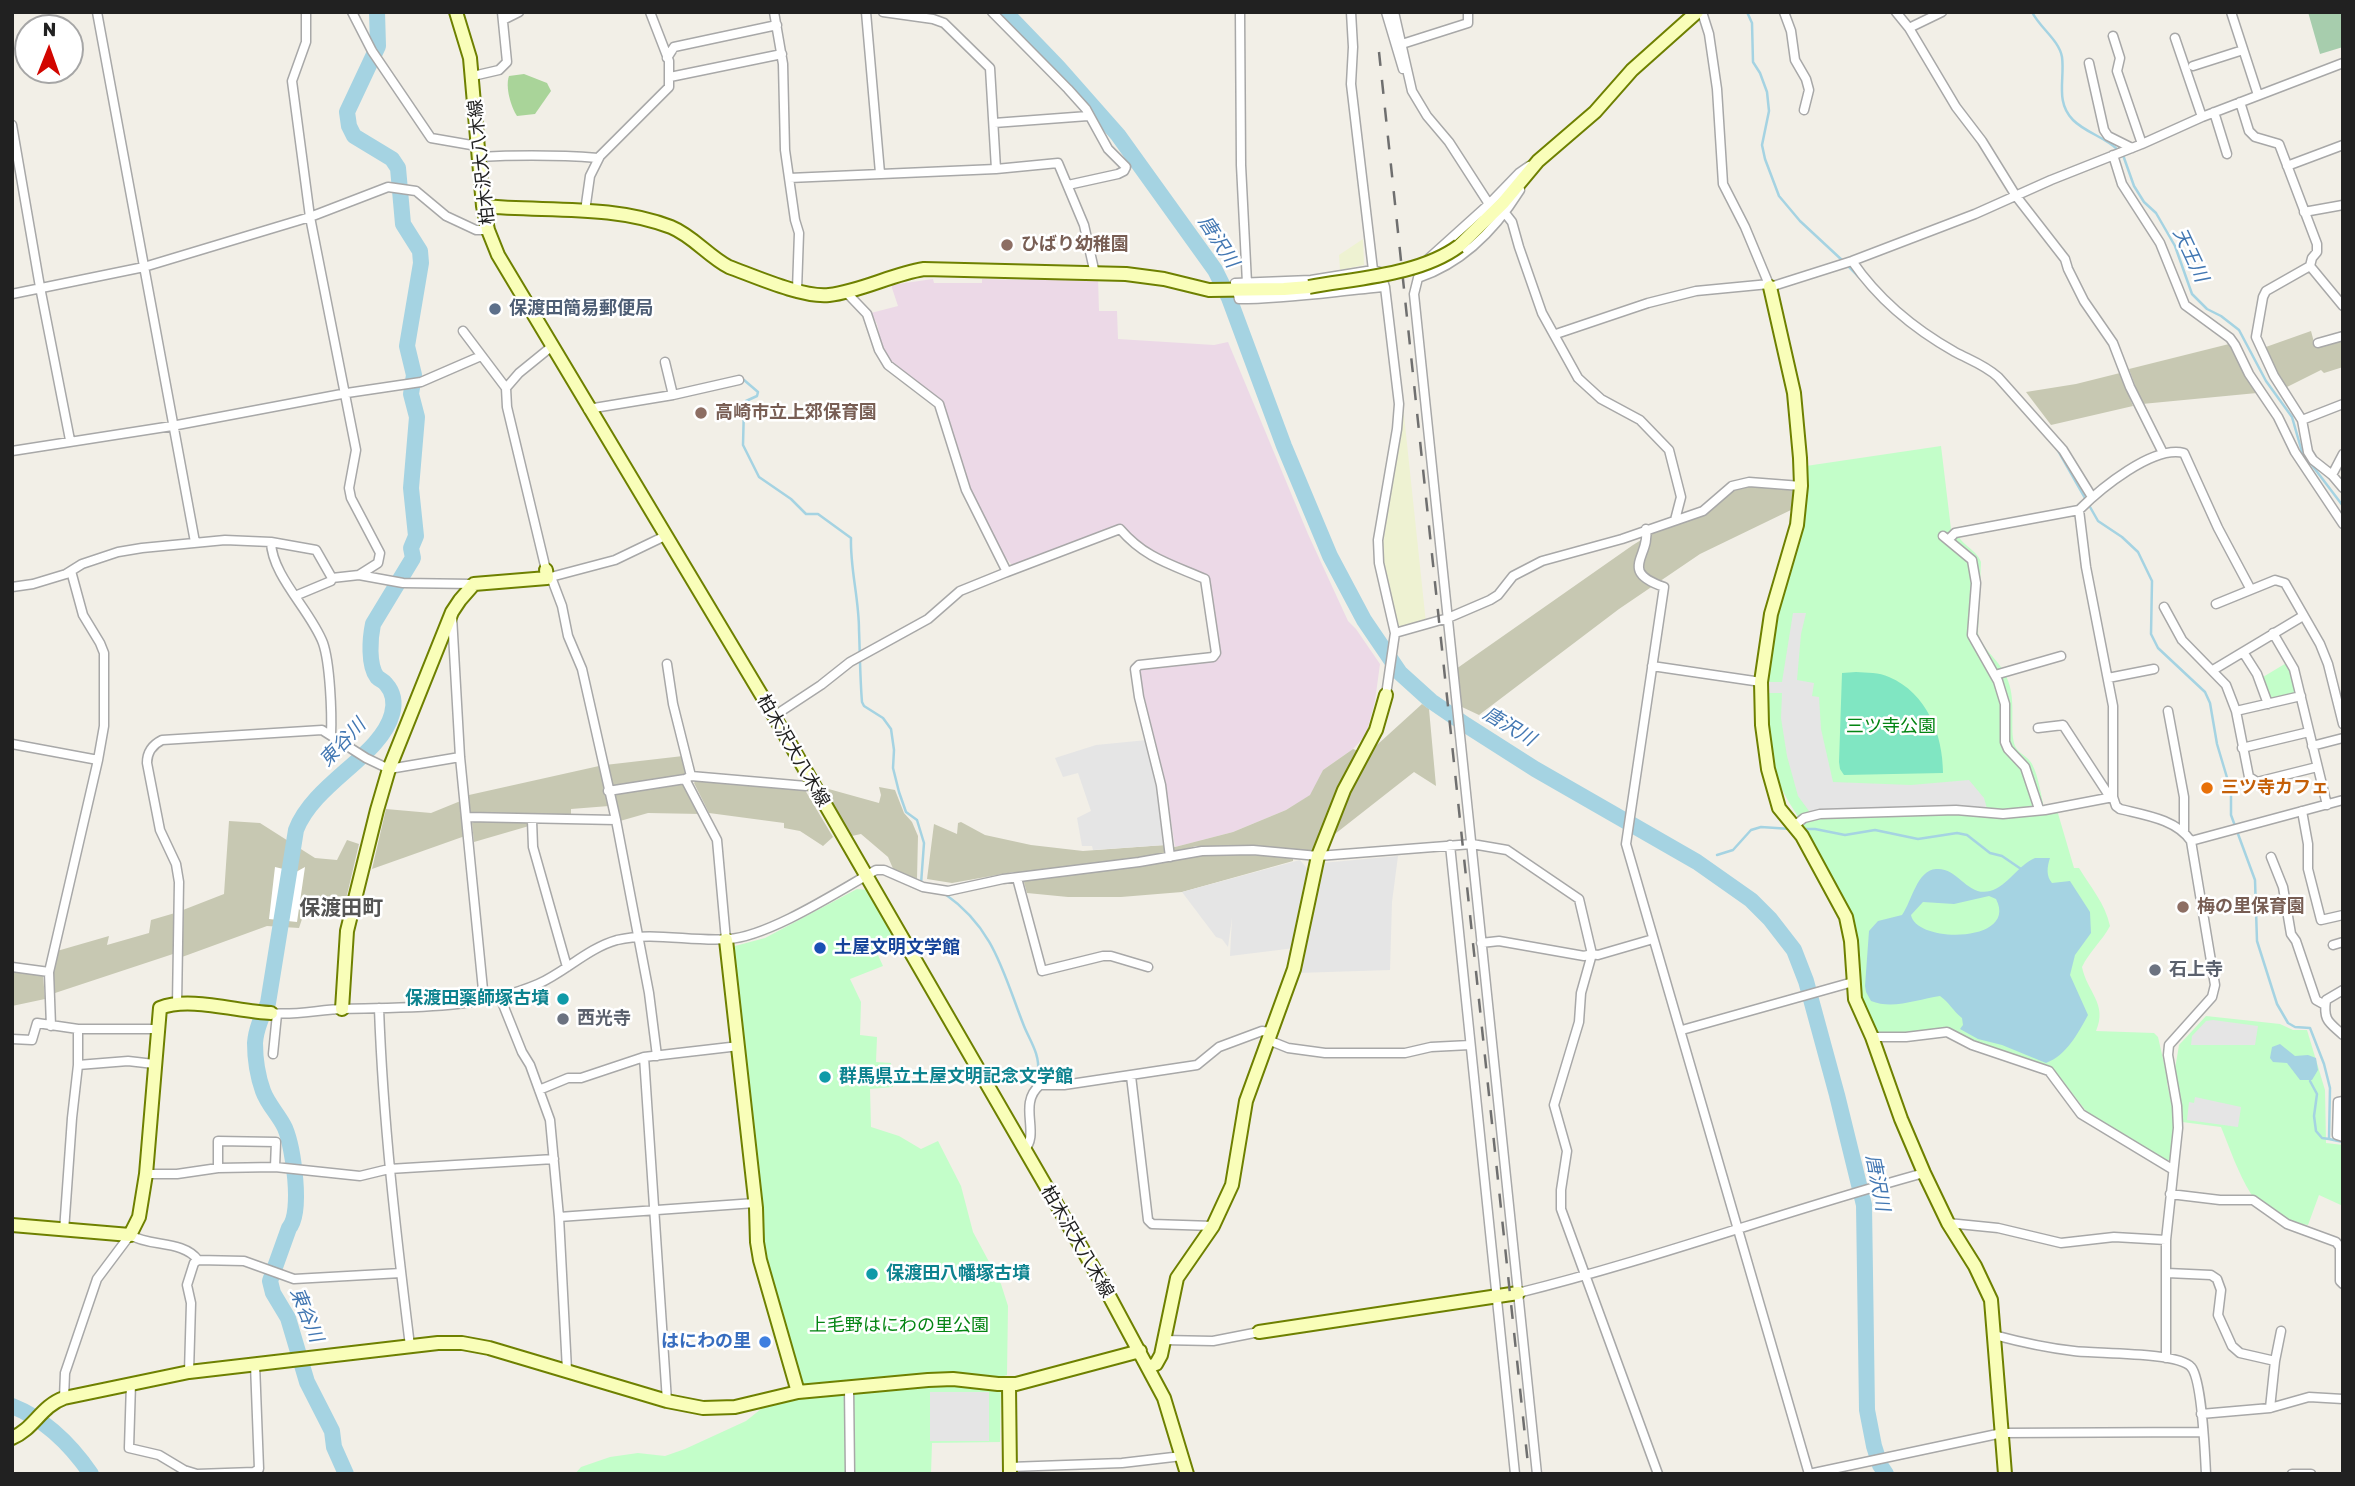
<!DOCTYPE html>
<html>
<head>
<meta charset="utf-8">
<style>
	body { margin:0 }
	#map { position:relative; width:2355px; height:1486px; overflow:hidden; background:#f2efe7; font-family:Rubik,sans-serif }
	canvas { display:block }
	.frame { position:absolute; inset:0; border:14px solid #212121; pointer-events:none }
	.north { position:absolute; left:14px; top:14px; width:70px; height:70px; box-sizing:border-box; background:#fff; border:2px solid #a6a6a6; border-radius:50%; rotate:1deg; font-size:19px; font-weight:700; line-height:28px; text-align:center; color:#212121 }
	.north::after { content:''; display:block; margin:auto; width:24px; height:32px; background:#d20600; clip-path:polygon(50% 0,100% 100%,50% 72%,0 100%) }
</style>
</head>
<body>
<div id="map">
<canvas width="2355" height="1486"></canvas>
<div class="frame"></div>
<div class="north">N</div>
</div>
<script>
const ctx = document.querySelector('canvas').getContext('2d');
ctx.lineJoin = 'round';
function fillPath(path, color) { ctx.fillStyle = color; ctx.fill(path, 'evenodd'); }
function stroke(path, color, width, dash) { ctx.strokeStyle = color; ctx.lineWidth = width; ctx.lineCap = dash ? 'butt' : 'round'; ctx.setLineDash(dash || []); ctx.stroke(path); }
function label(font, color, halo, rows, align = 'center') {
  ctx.font = font + ' Rubik,"Noto Sans JP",sans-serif'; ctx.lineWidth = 5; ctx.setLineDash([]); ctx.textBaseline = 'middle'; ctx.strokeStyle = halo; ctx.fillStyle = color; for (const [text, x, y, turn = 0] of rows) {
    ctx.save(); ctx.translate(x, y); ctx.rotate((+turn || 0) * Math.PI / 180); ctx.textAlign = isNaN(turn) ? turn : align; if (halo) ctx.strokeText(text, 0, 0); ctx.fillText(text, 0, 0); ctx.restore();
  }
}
const industrial = new Path2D(`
	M1029,276L1098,278L1099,311H1117L1118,339L1214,345L1228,342L1308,534L1348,621L1356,629L1380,664L1375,701L1366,735L1353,749L1323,770L1311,795L1286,810L1233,832L1175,847L1165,784L1138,671L1141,668L1218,658L1210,580L1207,575L1150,552L1137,543L1120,524L1012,565L999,550L969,489L942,403L891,363L882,348L877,324L871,313L898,306L891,285L933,279L934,283H982V279L1029,280Z`);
const construction = new Path2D(`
	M2311,331L2315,346L2343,340V367L2324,373L2321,370L2287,387L2275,373L2263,348Z
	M2229,344L2257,393L2142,404L2129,369Z
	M2120,373L2133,406L2051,425L2026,392L2076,384Z
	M1748,485L1795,488L1793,509L1700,554L1619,609L1479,715L1462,707L1456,669L1633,545L1665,525L1705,513L1738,486Z
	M1422,704L1429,709L1436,786L1414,772L1312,852L1196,846L1186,849L1204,853L1293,857V861L1182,892L1121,897H1068L1027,893L1023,879L1014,872L952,883L927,879L934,824L957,834L958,823L961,822L985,835L1031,845L1083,851L1165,845L1175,847L1233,832L1286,810L1310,795L1323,770L1353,749L1367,754Z
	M683,756L686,773L683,776L613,789L605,765Z
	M599,766L609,806L571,809V818L472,816L469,810V795Z
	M696,780L805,790L833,837L823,846L800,831L784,828V823L709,813L694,783Z
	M684,782L701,814L648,813L620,821L612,794Z
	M879,787L895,790L904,813L912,822L918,836L917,879L895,873L888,857L861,834L847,837L818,789L825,788L879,803L881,795Z
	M463,800L465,836L372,869L386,809L431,813Z
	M229,821L260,823L315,858L337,860L347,840L359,844L342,916L304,913L299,928L267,926L182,957L183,910L224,894Z
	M477,821L529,822V826L474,842L472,823Z
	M175,913L173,954L52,994V971L57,951L109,936L107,945L149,933L151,920Z
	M12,971L43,975L45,999L12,1006Z`);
const farmland = new Path2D(`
	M1363,239L1364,265L1340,270L1339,255Z
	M1403,406L1426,623L1402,628L1396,624L1381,557Z`);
const forest = new Path2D(`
	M524,74L547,83L551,91L535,114L517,116C511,107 505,87 509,76Z`);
const cemetery = new Path2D(`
	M2308,12H2343V33L2341,34L2343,47L2320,54Z`);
const park = new Path2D(`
	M1941,446L1951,529L1956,530C1959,545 1976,548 1981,562L1978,633C1982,649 1998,659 2005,674C2016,694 2011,717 2013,738C2015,755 2026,753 2032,764C2039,777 2041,797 2045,811L2057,810L2074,868H2079C2091,888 2105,903 2110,926C2102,941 2089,952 2082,967C2087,992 2108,1004 2096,1031L2154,1033L2158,1037L2166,1072L2175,1069L2179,1045L2206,1016L2280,1024L2293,1030H2307L2325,1090L2326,1143L2343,1145V1206L2319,1195L2308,1225C2292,1223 2259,1208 2251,1194C2238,1173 2230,1149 2221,1127L2182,1122L2177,1081L2167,1083L2176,1126L2170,1160H2162L2089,1115L2055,1071L1976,1043L1950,1029L1872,1035L1857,996L1853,941L1803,832L1804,825C1789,804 1777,784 1771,758C1758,701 1772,639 1783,582C1791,543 1798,505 1806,466Z
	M2288,662L2296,690L2295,694L2272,699L2269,697L2263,677Z
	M857,889L867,890L895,936L873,944L883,966L850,979L861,1002L860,1035L877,1037L876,1062L891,1063L893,1087L870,1089L871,1127L899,1136L921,1149L938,1141L961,1186L973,1232L1001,1284L1008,1306L1007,1375L1001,1377L1000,1442L932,1443L931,1474H575L581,1467L610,1457L638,1453L665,1456L685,1449L746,1421L766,1405L798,1397L762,1250L733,949L735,946L765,938Z`);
const pitch = new Path2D(`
	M1856,672C1867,673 1879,672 1889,677C1927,693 1943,735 1943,773L1844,775L1840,769L1839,762L1842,673Z`);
const parking = new Path2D(`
	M1793,613H1806L1801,634L1797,680L1814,683L1812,696L1819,697L1821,729L1833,782L1911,785L1969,780L1984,798L1988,812L1970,808L1809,811L1798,796L1787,756L1781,718L1782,693H1766L1767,682H1782Z
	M1147,740L1159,786L1157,796L1162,810L1165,845L1093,850L1092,846H1082L1077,818L1091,811L1078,773L1063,777L1055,758L1096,745Z
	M1398,856L1392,902L1390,970L1297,973L1322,863Z
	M1300,860L1310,872L1295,948L1230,956L1232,918L1228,947L1222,939L1216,937L1182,892Z
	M2213,1020L2258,1026L2255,1045H2191L2192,1036L2206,1021Z
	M2195,1097L2241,1107L2238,1127L2187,1120L2189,1102L2194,1103Z
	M930,1392H989V1441H930Z`);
const water = new Path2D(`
	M2035,858H2050C2047,867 2046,876 2052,883L2070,881L2090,912L2091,933L2075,955L2070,975L2088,1015C2078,1033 2067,1055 2046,1063L2002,1045L1978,1039L1960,1029L1963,1025L1962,1018C1953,1011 1949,1002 1940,996C1918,999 1893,1010 1871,1001L1866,992L1865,986L1869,931L1878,921L1902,915C1912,901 1917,870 1936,869C1958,867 1967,897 1990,891C2008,886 2018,865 2035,858ZM1989,896L1996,899C2019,943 1916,944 1911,915L1923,902L1954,904Z
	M2280,1044L2295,1056L2308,1055L2316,1058L2318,1070L2312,1080H2300L2287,1063L2273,1062L2270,1058L2272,1047Z`);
const pier = new Path2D(`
	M275,867L296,872L305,867L297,922L269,919Z`);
const stream = new Path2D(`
	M1747,12L1752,23L1753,62L1760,73L1767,92L1769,111L1762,145L1765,159L1779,196L1800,221L1843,261
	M2032,12C2040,28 2059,40 2062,57C2065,79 2055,102 2073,120C2086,133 2105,137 2118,150
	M2123,155L2134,186L2144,202L2156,213L2175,246L2192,294L2207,309L2221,316L2239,330L2266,381L2292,417L2302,452L2343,506
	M1848,266L1863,281
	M1897,316L1911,327
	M744,380L758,392L757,396L746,401L744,406L743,445L759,477L791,499L806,514H818L851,538C850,569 859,598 859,630C860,654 860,678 862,702L864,706L883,718L891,729L894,750L893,768L899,792L906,812L917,820L924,843L921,884
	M2057,449L2098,521L2122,537L2138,552L2152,581L2151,634L2158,648L2205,692L2210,703L2217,744L2231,791V815L2255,880L2257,941L2277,1004L2288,1023L2295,1027L2310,1028L2324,1064L2330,1088L2329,1139L2343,1142
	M1801,829H1815L1845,835L1875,830L1918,839L1957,833L1967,835L1990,853L2002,856L2021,869
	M1717,855L1733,850L1751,830L1761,827L1791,829
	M945,894C995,929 1003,973 1024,1026C1030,1041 1040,1054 1038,1072C1038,1079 1031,1089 1028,1096
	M2310,1081L2317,1094L2314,1116L2316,1131L2322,1138L2329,1139`);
const river = new Path2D(`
	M1005,12L1058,67L1118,135L1215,270L1229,298L1284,446L1330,556L1364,620L1400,673L1431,701L1466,725L1535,769L1697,862L1751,900L1770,919L1794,950L1806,981L1837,1095L1864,1205L1867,1410L1874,1446L1880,1465L1886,1474
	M12,1406C45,1419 71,1445 91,1474
	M346,1474L334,1447L332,1431L307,1382L288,1318L273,1293L270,1281L289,1228C303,1212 293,1147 285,1128C279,1115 268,1105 263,1091C258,1077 255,1058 255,1043C256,1029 262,1016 268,1003L296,830C314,783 381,756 392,714C395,703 394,693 386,684C384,681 380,680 377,677C368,665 370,638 373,624L413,558L411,548L416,536L411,488L417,417L411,394L414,375L407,346L421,263L420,251L403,224L398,168L392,159L354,136L349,126L347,112L378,46L377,12`);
const street = new Path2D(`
	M97,12L195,542
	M306,12V42L292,81L310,217L356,450L349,488L351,498L380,553L378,563L359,575
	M352,12L372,51L431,138L477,146
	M774,12L783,64L785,150L795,220L799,233L797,290
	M866,12L880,173
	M883,12L933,19L944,23L990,68L996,169
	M992,12L1068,89L1086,109L1108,149L1126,167L1124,171L1118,174L1068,185
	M1240,12L1241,165L1247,283
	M1351,12L1353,47L1351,84L1373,270
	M1386,12L1403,69
	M1394,12L1412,91L1427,116L1449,142L1489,204
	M1702,12L1709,34L1717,89L1723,184L1745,227L1770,287L1852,261L1975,214L2051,180L2142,144L2202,117L2343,63
	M1784,12L1791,31L1795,60L1806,79L1809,90L1804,110
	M1896,12L1909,28L1956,107L1982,141L2016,196L2065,259L2068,269L2084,301L2113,343L2130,387L2163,453
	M2231,12L2258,95
	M503,20L519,12
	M1909,28L1942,12
	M2113,36L2120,58L2117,71L2142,144
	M2175,38L2202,117
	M1402,44L1468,23V12
	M667,58L674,47L777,25
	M2089,63L2104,130L2108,136L2132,148
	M2193,66L2243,50
	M473,76L499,70L507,62L502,12
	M670,77L782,54
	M2240,102L2249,131L2255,137L2279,144L2317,244V252L2312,258L2310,266L2266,291L2263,297L2256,337L2274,376L2302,420L2308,452L2313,460L2332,475L2343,488
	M2214,112L2227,154
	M994,123L1088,116
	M12,125L40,287L70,440
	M2113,155L2122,184L2160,243L2185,305L2230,338L2235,345L2249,374L2278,417L2295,452L2343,524
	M478,157C518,155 558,155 598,158
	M1529,166L1519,173L1489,204L1428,259L1418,278L1414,294L1537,1474
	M2287,166L2343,145
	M789,178L996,169L1058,163L1084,225L1095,274
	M585,211L590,176L600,156L669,87V61L650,12
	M2304,212L2343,205
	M1505,213L1512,222L1519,247L1542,313L1578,378L1601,399L1640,420L1669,450L1681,497L1675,520
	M1852,261C1878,299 1916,330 1955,352C1970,360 1985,365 1998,377L2063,450L2092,497
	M2310,266L2343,306
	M1418,278C1463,263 1495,230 1520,190
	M1385,287C1336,291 1289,299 1239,299L1235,283L1311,280L1373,270L1380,272L1385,287L1399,404L1397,429L1378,540L1379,563L1395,633L1386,695
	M845,291L867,314L879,350L888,365L939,404L966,490L1007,572L1120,529C1145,558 1170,564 1205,579L1216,653L1213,657L1139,665L1135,669L1139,697L1161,785L1170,857
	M12,294L144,267L310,217L388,187L416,191L446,216L476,230H488
	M463,331L506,388
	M1556,334L1648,303L1696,291L1769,284
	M2318,343L2343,336
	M665,362L673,395
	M588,409L673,395L739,380
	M2302,420L2343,404
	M12,451L172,426L347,393L421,382L481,356
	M2332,475L2343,454
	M1646,529C1651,556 1617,571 1664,587L1626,844L1809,1474
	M1943,536L1972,560L1976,583L1972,635L1998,681L2005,704V742L2008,749L2025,767L2039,809
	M1949,539L1955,533L2079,510
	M271,542C272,576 311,611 323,643C330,663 332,713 331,735
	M546,570L507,407L506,388L519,373L551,347
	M551,577L562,606L568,636L582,669L616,820L649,993L657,1056
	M547,578L615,560L665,536
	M12,587L33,584L66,574L82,564L118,552L142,548L225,540L271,542L316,550L332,578L359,575L403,583L473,584
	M295,596L331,581L332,578
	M2216,604L2275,580L2285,583L2320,644L2328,664L2343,724
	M2164,607L2182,640L2226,685L2236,711L2249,777L2257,782L2317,767
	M452,616L460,757L484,1000
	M1395,633L1448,618L1490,600L1498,595L1513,576L1542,561L1622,539L1703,511L1732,486L1749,482L1801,486
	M2273,633L2294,669L2327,805
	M2243,652L2257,674L2268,704
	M667,664L673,704L691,776
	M1652,666L1761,682
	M2213,670L2303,616
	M1995,675L2061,656
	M2108,678L2154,669
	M2168,711L2184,797V831
	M2236,711L2301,696
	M774,716L821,685L850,662L928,619L960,591L1007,572
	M2038,728L2063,725L2110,797
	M12,744L98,760
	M2312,746L2343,738
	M2242,748L2309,732
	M685,779L717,840L726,940
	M608,791L685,779L691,776L806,786L811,782
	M2302,811L2308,844V869L2321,920L2343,915
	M468,817L616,820
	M532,820L533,847L567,967
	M1794,826L1804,818L1820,814L1956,810L2003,814L2045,810L2113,797
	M2191,841L2343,800
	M1450,845L1515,1474
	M2271,857L2283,887L2291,934L2296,941L2316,1000L2325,1005
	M1017,878L1042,971L1103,956H1111L1148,967
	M1481,943L1499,941L1584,956L1592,954L1581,993L1579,1022L1554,1105L1567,1151L1561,1190V1209L1658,1474
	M2333,945L2343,942
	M12,967L49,972
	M2343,990L2326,1000C2323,1021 2329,1022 2343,1035
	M500,997L522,1052L530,1065L550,1120L559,1217L567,1370
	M177,1005L179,882L176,864L160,830L147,763C147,752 152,745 162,740L322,730L366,758L389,769L460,757
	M379,1008C383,1121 396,1233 410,1346
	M271,1013C295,1016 321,1009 345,1009C410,1007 477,1010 538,984C565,972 588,948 617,940C653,931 691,942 728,939C768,937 839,891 876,870H884L923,887L948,891L1003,879L1139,862L1202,851L1253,850L1318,856L1472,844L1507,850L1579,899L1592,954L1598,955L1653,939
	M51,1026L49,972L98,760L104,726V653L100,643L83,615L71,571
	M1682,1030L1853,982
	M1872,1037H1906L1947,1032L1972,1045L2049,1071L2081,1114L2172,1169
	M12,1039L32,1040L37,1023L78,1029H157
	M1268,1040L1288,1048L1325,1053H1405L1431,1047L1470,1045
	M273,1054L277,1014
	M644,1057L667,1401
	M78,1065L128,1061L154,1064
	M1131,1076L1148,1220L1152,1224L1213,1226
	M539,1090L568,1078H581L644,1057L739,1046
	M2343,1101L2338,1102L2337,1135L2343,1137
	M1024,1150C1041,1134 1017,1104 1040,1085H1064L1197,1065L1219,1047L1262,1031L1272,1032
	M218,1168V1141L276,1142L275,1167
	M146,1174H177L218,1168L275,1167L360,1176L389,1169L554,1159
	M2170,1194L2220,1200H2253L2287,1224L2336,1242L2340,1247V1281L2343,1284
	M559,1217L755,1203
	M1948,1223L1998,1228L2061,1243L2114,1237L2166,1240
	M64,1231L72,1118L78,1065V1029
	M2167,1273L2211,1275L2217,1279L2221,1290L2218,1315L2232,1346L2240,1353L2275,1361
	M1518,1293C1655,1259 1788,1210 1924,1173
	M1994,1335C2020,1342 2047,1348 2074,1351C2097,1354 2178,1352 2191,1367C2202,1379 2205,1454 2206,1474
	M1163,1340L1213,1341L1259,1332
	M2166,1358V1240L2178,1128L2177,1106L2168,1055L2169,1045L2212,997L2215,985L2191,841C2176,819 2144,815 2120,809L2116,806L2113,797V706L2086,567L2079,510C2100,489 2153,445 2184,453L2218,528L2250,588
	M189,1372L191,1303L187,1285L194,1263L198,1260L244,1261L294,1279L401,1273
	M131,1383L129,1448L159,1455L184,1470L197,1474L254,1472L259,1469L255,1364
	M849,1387L850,1474
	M64,1398L65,1373L97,1279L130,1235C150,1247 183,1240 198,1260
	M2270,1408L2275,1361L2281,1331
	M2201,1414L2270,1408L2309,1397L2343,1399
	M1010,1467L1122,1463L1182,1456
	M1809,1474L2002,1433L2203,1432
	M2292,1474H2311`);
const secondary = new Path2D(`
	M456,12L470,58L483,206L488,230L498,255L774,716L1106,1290L1164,1398L1187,1474
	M483,206C545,212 612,204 671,227C693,236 708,256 729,267C754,276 803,298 829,295C862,291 892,274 924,269L1126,274L1164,279L1209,290L1284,289L1309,287
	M1459,246L1503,203L1538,161L1595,112L1632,70L1697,12
	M1770,287L1794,393L1800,458L1801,486L1797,525L1771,614L1761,682L1762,725L1768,769L1779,808L1802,836L1846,917L1851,941L1855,999L1872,1037L1901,1119L1924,1173L1948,1223L1975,1266L1991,1300L2005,1474
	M726,940L756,1208L757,1242L760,1260L798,1392
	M342,1009L347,931L377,810L389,769L452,612L460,600L474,584L547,578L546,570
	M12,1225L130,1235L139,1217L146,1174L160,1008C189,996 239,1012 271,1013
	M1259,1332L1518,1293
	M1148,1367L1156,1364L1161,1355L1177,1278L1213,1226L1232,1185L1246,1101L1294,969L1318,856L1344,790L1376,730L1386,695
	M1009,1385L1010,1474
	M12,1438C34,1429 41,1406 64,1398L189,1372L438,1343H462L489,1348L667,1401L703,1408L735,1407L798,1392L928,1380L953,1379L998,1384H1016L1140,1351`);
const rail = new Path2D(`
	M1379,52L1529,1474`);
const secondaryBridge = new Path2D(`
	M1309,287C1357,278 1420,275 1459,246`);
const markers = [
	[1007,245,7,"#8d6e63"],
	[495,309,7,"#5c6f8a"],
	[701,413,7,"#8d6e63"],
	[2207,788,7,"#e8710a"],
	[2183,907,7,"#8d6e63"],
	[820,948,7,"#1a4fb4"],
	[2155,970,7,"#6b7280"],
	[563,999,7,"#0f9aa8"],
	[563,1019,7,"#6b7280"],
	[825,1077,7,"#0f9aa8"],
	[872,1274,7,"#0f9aa8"],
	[765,1342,7,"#3f7fe0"]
];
const streetNames = [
	["柏木沢大八木線",482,162,-96],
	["柏木沢大八木線",793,751,60],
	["柏木沢大八木線",1077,1242,60]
];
const educationNames = [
	["ひばり幼稚園",1021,245],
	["高崎市立上郊保育園",715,413],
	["梅の里保育園",2197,907]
];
const serviceNames = [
	["保渡田簡易郵便局",509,309]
];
const parkNames = [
	["三ツ寺公園",1891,727],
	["上毛野はにわの里公園",899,1326]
];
const foodNames = [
	["三ツ寺カフェ",2221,788]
];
const transitNames = [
	["土屋文明文学館",834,948]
];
const worshipNames = [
	["石上寺",2169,970],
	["西光寺",577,1019]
];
const cultureNames = [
	["保渡田薬師塚古墳",549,999,"right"],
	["群馬県立土屋文明記念文学館",839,1077],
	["保渡田八幡塚古墳",886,1274]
];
const shopNames = [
	["はにわの里",751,1342]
];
const waterNames = [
	["唐沢川",1218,242,57],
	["天王川",2190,255,65],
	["唐沢川",1509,727,31],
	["東谷川",343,743,-47],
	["唐沢川",1877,1183,79],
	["東谷川",306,1315,68]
];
const quarterNames = [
	["保渡田町",341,909]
];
fillPath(industrial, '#ecd9e7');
fillPath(construction, '#c7c8b2');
fillPath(farmland, '#eef2d2');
fillPath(forest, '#a9d499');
fillPath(cemetery, '#a7cdad');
fillPath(park, '#c3fec9');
fillPath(pitch, '#80e6c2');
fillPath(parking, '#e5e5e5');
fillPath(water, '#a5d3e2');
fillPath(pier, '#fff');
stroke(stream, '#a5d3e2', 2.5);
stroke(river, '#a5d3e2', 16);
stroke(street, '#a8a8a8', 11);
stroke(secondary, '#6e8000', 16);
stroke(street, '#fff', 8);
stroke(secondary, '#f9feb9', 12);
stroke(rail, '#6f6f6f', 2.5, [14, 14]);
stroke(secondaryBridge, '#6e8000', 16, []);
stroke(secondaryBridge, '#f9feb9', 12);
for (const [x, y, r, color] of markers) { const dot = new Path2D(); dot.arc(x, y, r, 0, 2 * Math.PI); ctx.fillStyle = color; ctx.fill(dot); stroke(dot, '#fff', 2.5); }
label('18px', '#212121', '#fff', streetNames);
label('bold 18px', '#785e54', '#fff', educationNames, 'left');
label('bold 18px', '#4e5e75', '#fff', serviceNames, 'left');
label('18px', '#048513', '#fff', parkNames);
label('bold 18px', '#c56008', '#fff', foodNames, 'left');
label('bold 18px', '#164399', '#fff', transitNames, 'left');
label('bold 18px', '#5b616d', '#fff', worshipNames, 'left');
label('bold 18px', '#0d838f', '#fff', cultureNames, 'left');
label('bold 18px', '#366cbe', '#fff', shopNames, 'right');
label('italic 19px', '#4277b2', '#fff', waterNames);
label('bold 21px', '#545454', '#fff', quarterNames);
</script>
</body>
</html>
